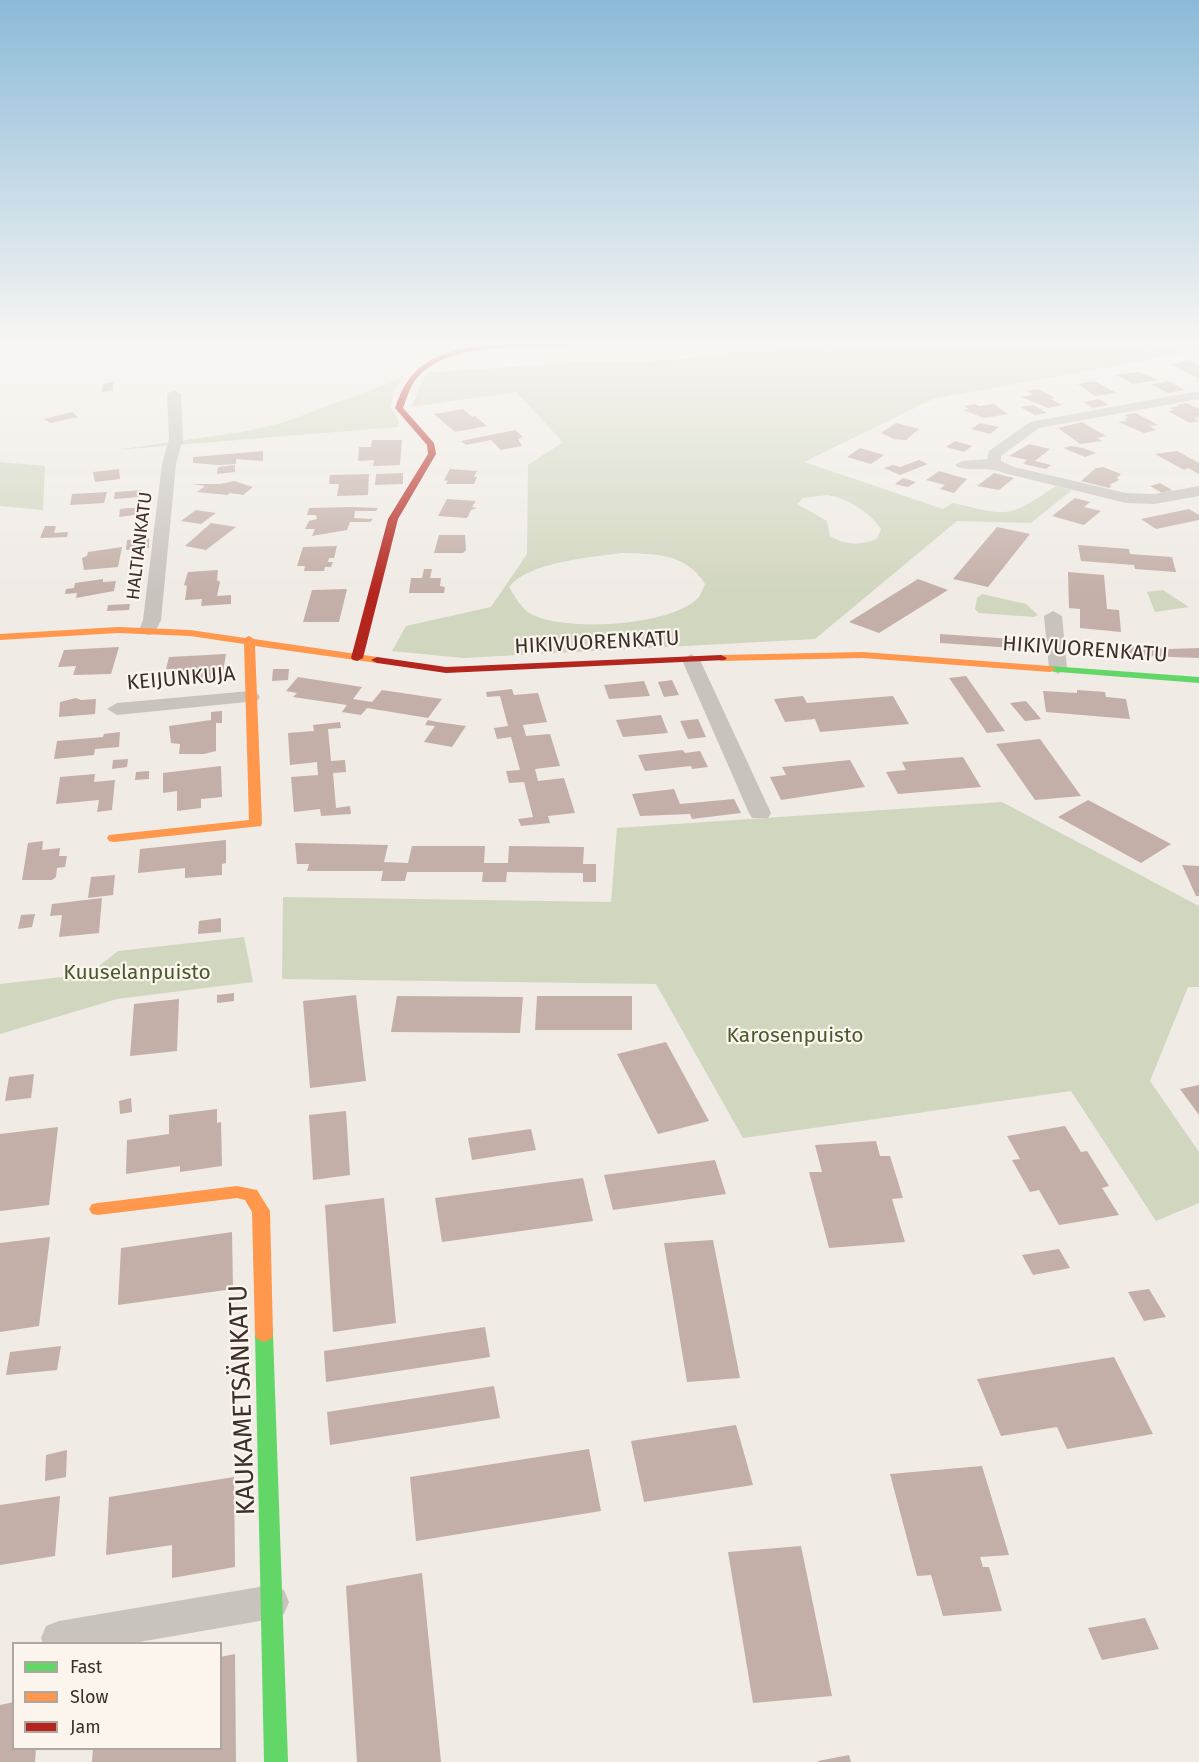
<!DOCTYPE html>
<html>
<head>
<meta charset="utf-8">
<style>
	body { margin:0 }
	#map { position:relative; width:1199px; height:1762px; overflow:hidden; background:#f0ebe5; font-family:"Fira Sans",sans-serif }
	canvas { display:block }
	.legend { position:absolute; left:12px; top:1642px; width:210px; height:108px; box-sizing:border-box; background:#fbf5ee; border:2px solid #aea6a0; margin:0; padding:8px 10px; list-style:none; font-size:18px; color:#3b302b }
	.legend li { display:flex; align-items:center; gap:12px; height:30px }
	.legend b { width:30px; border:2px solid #aea6a0 }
</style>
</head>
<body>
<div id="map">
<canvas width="1199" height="1762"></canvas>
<ul class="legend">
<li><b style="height:8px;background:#63d668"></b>Fast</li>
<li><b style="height:8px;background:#ff974d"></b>Slow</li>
<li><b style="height:8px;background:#b3261e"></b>Jam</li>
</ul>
</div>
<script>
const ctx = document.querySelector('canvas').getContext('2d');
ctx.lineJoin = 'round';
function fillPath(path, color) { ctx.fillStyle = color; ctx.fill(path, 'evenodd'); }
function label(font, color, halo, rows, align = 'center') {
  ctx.font = font + ' "Fira Sans",sans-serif'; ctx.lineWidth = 4.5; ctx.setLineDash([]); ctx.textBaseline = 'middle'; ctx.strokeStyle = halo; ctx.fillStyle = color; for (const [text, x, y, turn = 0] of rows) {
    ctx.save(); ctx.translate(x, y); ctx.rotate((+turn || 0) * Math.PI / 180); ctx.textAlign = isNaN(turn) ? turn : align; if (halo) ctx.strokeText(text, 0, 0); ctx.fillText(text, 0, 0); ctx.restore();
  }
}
const green = new Path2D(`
	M826,345H1105C1116,349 1123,348 1132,345C1149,341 1169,347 1184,353L933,399L804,462L943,509L953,503C1010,516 1006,519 1056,486L1072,490L1031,523L957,521L815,639L463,658L392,651L406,626L491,607L527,554L528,465L563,442L516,392L411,407L426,373L579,362L639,363ZM827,495C848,499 869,511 881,529L877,539C859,546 846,545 830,536L827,521L797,504L803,498ZM622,553C655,554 686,553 705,584C703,588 701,594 699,597C673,626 567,632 533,615C522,610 515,597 509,587C528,562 592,557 622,553Z
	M405,377L395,388L391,407L399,421L398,427L116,450L241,432L282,423Z
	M0,462L45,466L43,510L0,506Z
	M1163,590L1189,607L1155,612L1147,592Z
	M982,594L1026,604L1038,615L1034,617L979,613L975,609L977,598Z
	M1002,802L1199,906V987H1188L1150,1081L1199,1152V1203L1156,1221L1071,1091L743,1138L656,984L282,979L283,897L611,902L617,828Z
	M244,937L253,982L117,999L0,1034V984L89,974L118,951Z`);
const building = new Path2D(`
	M1189,360L1199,365V379L1171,364Z
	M1139,372L1159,380L1133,384L1116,375Z
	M1094,381L1117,393L1095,396L1078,384Z
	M1168,381L1185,390L1168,393L1151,384Z
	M113,382V391L102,392L103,384Z
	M1038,389L1055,398L1051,399L1062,405L1048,408L1021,397L1033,395L1027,391Z
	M1099,399L1109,405L1093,408L1083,402Z
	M1186,403L1199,409V417L1194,418L1199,421L1190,423L1168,411L1175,410L1170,408L1180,406L1177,405Z
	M975,404L979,406L994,404L1008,414L984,418L963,410L969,409L964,406Z
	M1033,405L1047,413L1035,415L1020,407Z
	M463,409L472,417L475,416L487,426L455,432L434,414Z
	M72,412L78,417L50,423L44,419Z
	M1136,413L1158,425L1149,426L1156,430L1144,433L1118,422L1128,421L1124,419L1129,418L1124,415Z
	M1082,422L1106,436L1097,438L1102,441L1080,444L1058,428Z
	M896,423L919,429L906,440L894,439L881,433Z
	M980,423L999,427L990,434L971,429Z
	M515,430L523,437L518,439L522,446L501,450L491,440L466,445L461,441Z
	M372,440H402L400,465L373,466L374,460L358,461L359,447H371Z
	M955,441L972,446L964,452L946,447Z
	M1029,444L1050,449L1035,461L1051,465L1046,469L1023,464L1027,460L1009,456Z
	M1071,446L1083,448L1096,453L1085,457L1063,448Z
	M860,448L884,455L871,464L847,457Z
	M263,451V461L236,459V464L219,465L193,463V457Z
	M1177,451L1199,463V474L1188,468L1184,470L1155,454Z
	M919,460L928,464L900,475L884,468L893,465L900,467Z
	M235,465V472L217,474L218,467Z
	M1103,467L1121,474L1117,478L1119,480L1109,485L1112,486L1109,488L1081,481L1096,468Z
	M119,469L120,479L95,482L93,472Z
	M450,469L477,471L474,477H477L474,484H446L448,481L444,480Z
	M939,471L967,479L954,493L940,489L945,485L926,480Z
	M403,473V484L375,485L376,474Z
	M994,473L1014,478L999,490L977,486Z
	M369,474L368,495L337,496L339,484H329L330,475Z
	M903,478L916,482L908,487L895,484Z
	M234,481L253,487L243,495L230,493L227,495L197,492L205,486L191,484H220Z
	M1160,483L1172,490L1162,493L1150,486Z
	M142,490L140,497L114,499L115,492Z
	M107,492L104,503L70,505L72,494Z
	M1075,498L1090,502L1084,507L1101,511L1084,525L1052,516Z
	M447,499L476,501L472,507L477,508L471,510L467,518L438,516Z
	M352,507L378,508L376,511H355L354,518L373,519L370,522H350L347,530L312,536L315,529H305L309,521L317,519L316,515H307L309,508Z
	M128,508H140L141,514L119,517L120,509Z
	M1189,509L1199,515V520L1156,529L1141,519Z
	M196,510L216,513L201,524L181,521Z
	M211,523L236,527L206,550L185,546Z
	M45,526H56L54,533L68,532L67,537L40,538Z
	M997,527L1030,534L988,587L953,579Z
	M439,535H465L466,550L463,553H434Z
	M149,538V548L126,550L127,540Z
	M1078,545L1129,549L1130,554L1172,557L1176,572L1135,569L1134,565L1081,561Z
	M337,546L334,558H329L328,562H333L331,567H325L324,571H304L305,566H297L303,547Z
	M122,547L118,567L84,570L82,558L87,556L88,552Z
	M424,569H432L430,578H441L440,586L445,587L444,593H409L411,578H422Z
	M218,570L217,580L220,582L217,596L231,595V604L201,606L202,599L185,600L187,586L184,585L188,572Z
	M1068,572L1104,575L1107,609L1119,610L1121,632L1080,628V609L1069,608Z
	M103,579V582L116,581L114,591L76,598L77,593L65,594L66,589L74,588L75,583Z
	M918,579L948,590L879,633L849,622Z
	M347,589L339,622H303L312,590Z
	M130,604L129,610L107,611L108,605Z
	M940,634L1027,640L1028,649L940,643Z
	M1084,644L1096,645V653L1084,651Z
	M1118,645L1169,649L1199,648V658L1119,655Z
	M119,647L111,674L73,675L76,666L58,667L64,650Z
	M226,654L222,679L177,682L180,669H166L169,657Z
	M273,669H289L288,680L272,681Z
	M966,676L1005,731L987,733L949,678Z
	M298,677L362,687L353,699L372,702L382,690L442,699L428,718L367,708L361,715L342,712L347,705L293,697L297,693L286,691Z
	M672,680L679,695L664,697L658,682Z
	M644,681L650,696L609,699L604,685Z
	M512,689L514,695L538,693L547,722L523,725L526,736L550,734L560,766L535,769L538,781L564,778L575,813L548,816L550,823L521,826L518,819L533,817L524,782L509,783L506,771L520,770L511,737L497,739L494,728L508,726L500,696L487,697L486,692Z
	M1077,690L1105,692L1106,697L1126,699L1130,719L1046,712L1043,691L1077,693Z
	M803,696L807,703L893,696L909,724L820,732L815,719L785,722L774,699Z
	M76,698L81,700L96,699L95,714L59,717L60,702Z
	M1026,701L1041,719L1025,721L1010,703Z
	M222,711V723H216V751L204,754H179L180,744L171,743L169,726L211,720V712Z
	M661,715L668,733L623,737L616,720Z
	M698,719L706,737L688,739L680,721Z
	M428,720L437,722L466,726L452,747L424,742L435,726L425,725Z
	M340,722L341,728L328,729L331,761L345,760L346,772L333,773L336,808L350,806L351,814L321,816L320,809L294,812L291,777L318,775L317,762L290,765L288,733L314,731L313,725Z
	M120,732L119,747L95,749L94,755L54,759L57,741L103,737L104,734Z
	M1040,739L1081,796L1035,800L996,744Z
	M683,750L685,753L700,751L708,767L692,769L691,766L645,771L638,755Z
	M963,757L981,787L898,794L886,772L906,770L902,762Z
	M128,759L127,767L112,769L113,760Z
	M850,760L865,787L781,800L770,777L786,775L782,767Z
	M221,766L222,797L201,799V808L177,811V791L163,793V773Z
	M149,771V779L135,780L136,772Z
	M95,774L94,782L115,780L112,810L97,812L99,800L56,804L60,777Z
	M674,789L680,804L734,799L741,813L692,819L690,814L640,816L632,794Z
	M1088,800L1171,844L1141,863L1058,817Z
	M226,840V863L222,864V875L185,878V868L138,873L140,849Z
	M43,841L42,850L60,848L59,856H67L65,867L57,868L56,877L52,880H22L28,843Z
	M295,843L388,845L384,862L408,863L412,846H485L484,863H508L509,846L584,847L583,864H596V882H583V873L507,872L506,882H482L483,872H407L405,881H381L383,871H307L309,864H297Z
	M1182,865L1199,866V896H1196Z
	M115,875L113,895L88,898L91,877Z
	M102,898L99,933L59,937L62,915L50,916L52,904Z
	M35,914L32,927L18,929L21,915Z
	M221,918V932L198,934L199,921Z
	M234,993V1001L217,1003V995Z
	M356,995L366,1081L310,1088L303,1001Z
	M397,996L523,997L520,1033L391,1032Z
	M537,996H632V1030H535Z
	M179,999L177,1051L130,1056L134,1004Z
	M666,1042L709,1121L658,1134L617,1054Z
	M34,1074L31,1098L5,1101L9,1077Z
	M1199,1085V1115L1180,1089Z
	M131,1098L132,1112L120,1114L119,1101Z
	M217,1109V1123L221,1122L222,1166L180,1172V1166L126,1174L127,1140L169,1134V1115Z
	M346,1111L350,1175L313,1180L309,1115Z
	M1065,1126L1081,1152L1087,1151L1109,1186L1102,1188L1119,1215L1059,1225L1039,1190L1030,1192L1012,1160L1020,1159L1007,1136Z
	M58,1127L49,1205L0,1211V1134Z
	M531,1129L536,1150L472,1160L468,1138Z
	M876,1141L880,1156H890L903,1198L892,1199L905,1242L829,1248L809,1172H822L815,1145Z
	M715,1160L726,1194L613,1210L604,1175Z
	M583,1178L593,1221L442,1242L435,1198Z
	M384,1198L396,1323L333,1332L325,1205Z
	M232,1232L233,1289L118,1305L121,1248Z
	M50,1237L39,1326L0,1332V1243Z
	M713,1240L740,1378L687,1382L664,1243Z
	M1059,1249L1070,1268L1033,1275L1022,1255Z
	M1149,1289L1166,1317L1144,1321L1128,1292Z
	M485,1327L490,1357L326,1382L324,1351Z
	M61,1346L57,1370L6,1375L10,1352Z
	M1114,1357L1153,1434L1067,1449L1057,1427L1001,1436L977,1379Z
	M494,1386L500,1418L330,1445L327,1412Z
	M736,1425L753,1485L644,1502L631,1441Z
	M589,1449L601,1511L416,1541L410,1477Z
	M67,1450L66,1477L45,1481L46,1455Z
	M982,1466L1009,1555L980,1557L983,1567H989L1002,1611L943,1616L931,1575L917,1576L890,1474Z
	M234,1477L235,1567L172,1578V1545L106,1555L109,1497Z
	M60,1496L55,1556L0,1565V1505Z
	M801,1546L832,1696L753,1703L728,1552Z
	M422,1573L441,1762H357L346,1586Z
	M1145,1618L1159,1649L1102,1660L1088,1628Z
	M235,1654L236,1762H92L93,1748H220V1657Z
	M14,1702V1748H36L35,1762H0V1705Z
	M849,1755L851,1762H818V1761Z`);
const street = new Path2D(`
	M174,390L181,394L183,439L176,464L161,620L154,634L148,635L139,630L143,620L162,464L169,439L167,394Z
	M1199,391V399L1039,428L1001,456V461L1014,467L1126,493L1154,494L1199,486V496L1154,504L1126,503L1004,473C987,465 963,473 955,465L962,461L987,459L989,451L1030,422Z
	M1053,611L1062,616L1067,668L1058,674L1049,668L1044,616Z
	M691,654L700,660L771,813L768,818H752L749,813L682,660Z
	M250,691L257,693L260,697L257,701L117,715L107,709L117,703Z
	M271,1585L284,1590L289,1602L284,1614L271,1619L128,1644H43L41,1638L46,1626L59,1621Z`);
const fast = new Path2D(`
	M1050,666L1199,677V683L1046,671L1044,669Z
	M264,1326L271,1329L273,1334L288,1762H264L255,1334L257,1329Z`);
const slow = new Path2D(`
	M118,627L190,630L245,638L249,636L254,639L377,657L383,660L377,663L255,646L262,823L261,826L114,842L109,841L107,838L109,835L249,820L244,644L190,636L118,633L0,640V634Z
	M863,652L1050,666L1056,669L1050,672L863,658L721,661L715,658L721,655Z
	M237,1186L257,1190L270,1211L273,1334L271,1339L264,1342L257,1339L255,1334L252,1212L245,1200L237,1198L98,1215L92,1214L89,1209L92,1204L98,1203Z`);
const jam = new Path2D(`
	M483,345H575L571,347C526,348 449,340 417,378C410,386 407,398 403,408L434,443L436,454L398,519L363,658L357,661L353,660L351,658L388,519L428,454L427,445L395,408C410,362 438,352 483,345Z
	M721,655L727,658L725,660L446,673L377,663L371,660L377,657L446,667Z`);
const farStreetnames = [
	["HALTIANKATU",140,546,-83]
];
const streetNames = [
	["HIKIVUORENKATU",597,643,-3],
	["HIKIVUORENKATU",1085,650,4],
	["KEIJUNKUJA",181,679,-5]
];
const parkNames = [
	["Kuuselanpuisto",137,973],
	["Karosenpuisto",795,1036]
];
const nearStreetnames = [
	["KAUKAMETSÄNKATU",243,1400,-92]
];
fillPath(green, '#d1d6bf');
fillPath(building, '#c3afa7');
fillPath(street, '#c9c3be');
fillPath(fast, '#63d668');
fillPath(slow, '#ff974d');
fillPath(jam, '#b3261e');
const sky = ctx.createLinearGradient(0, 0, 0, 592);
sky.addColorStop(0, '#8bbad8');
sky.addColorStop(0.58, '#f8f6f3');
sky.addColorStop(1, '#f8f6f300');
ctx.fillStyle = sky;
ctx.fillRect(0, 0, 1199, 592);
label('18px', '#3b302b', '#fbf5ee', farStreetnames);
label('21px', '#3b302b', '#fbf5ee', streetNames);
label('21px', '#4a5a2e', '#fbf5ee', parkNames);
label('26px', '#3b302b', '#fbf5ee', nearStreetnames);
</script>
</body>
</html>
